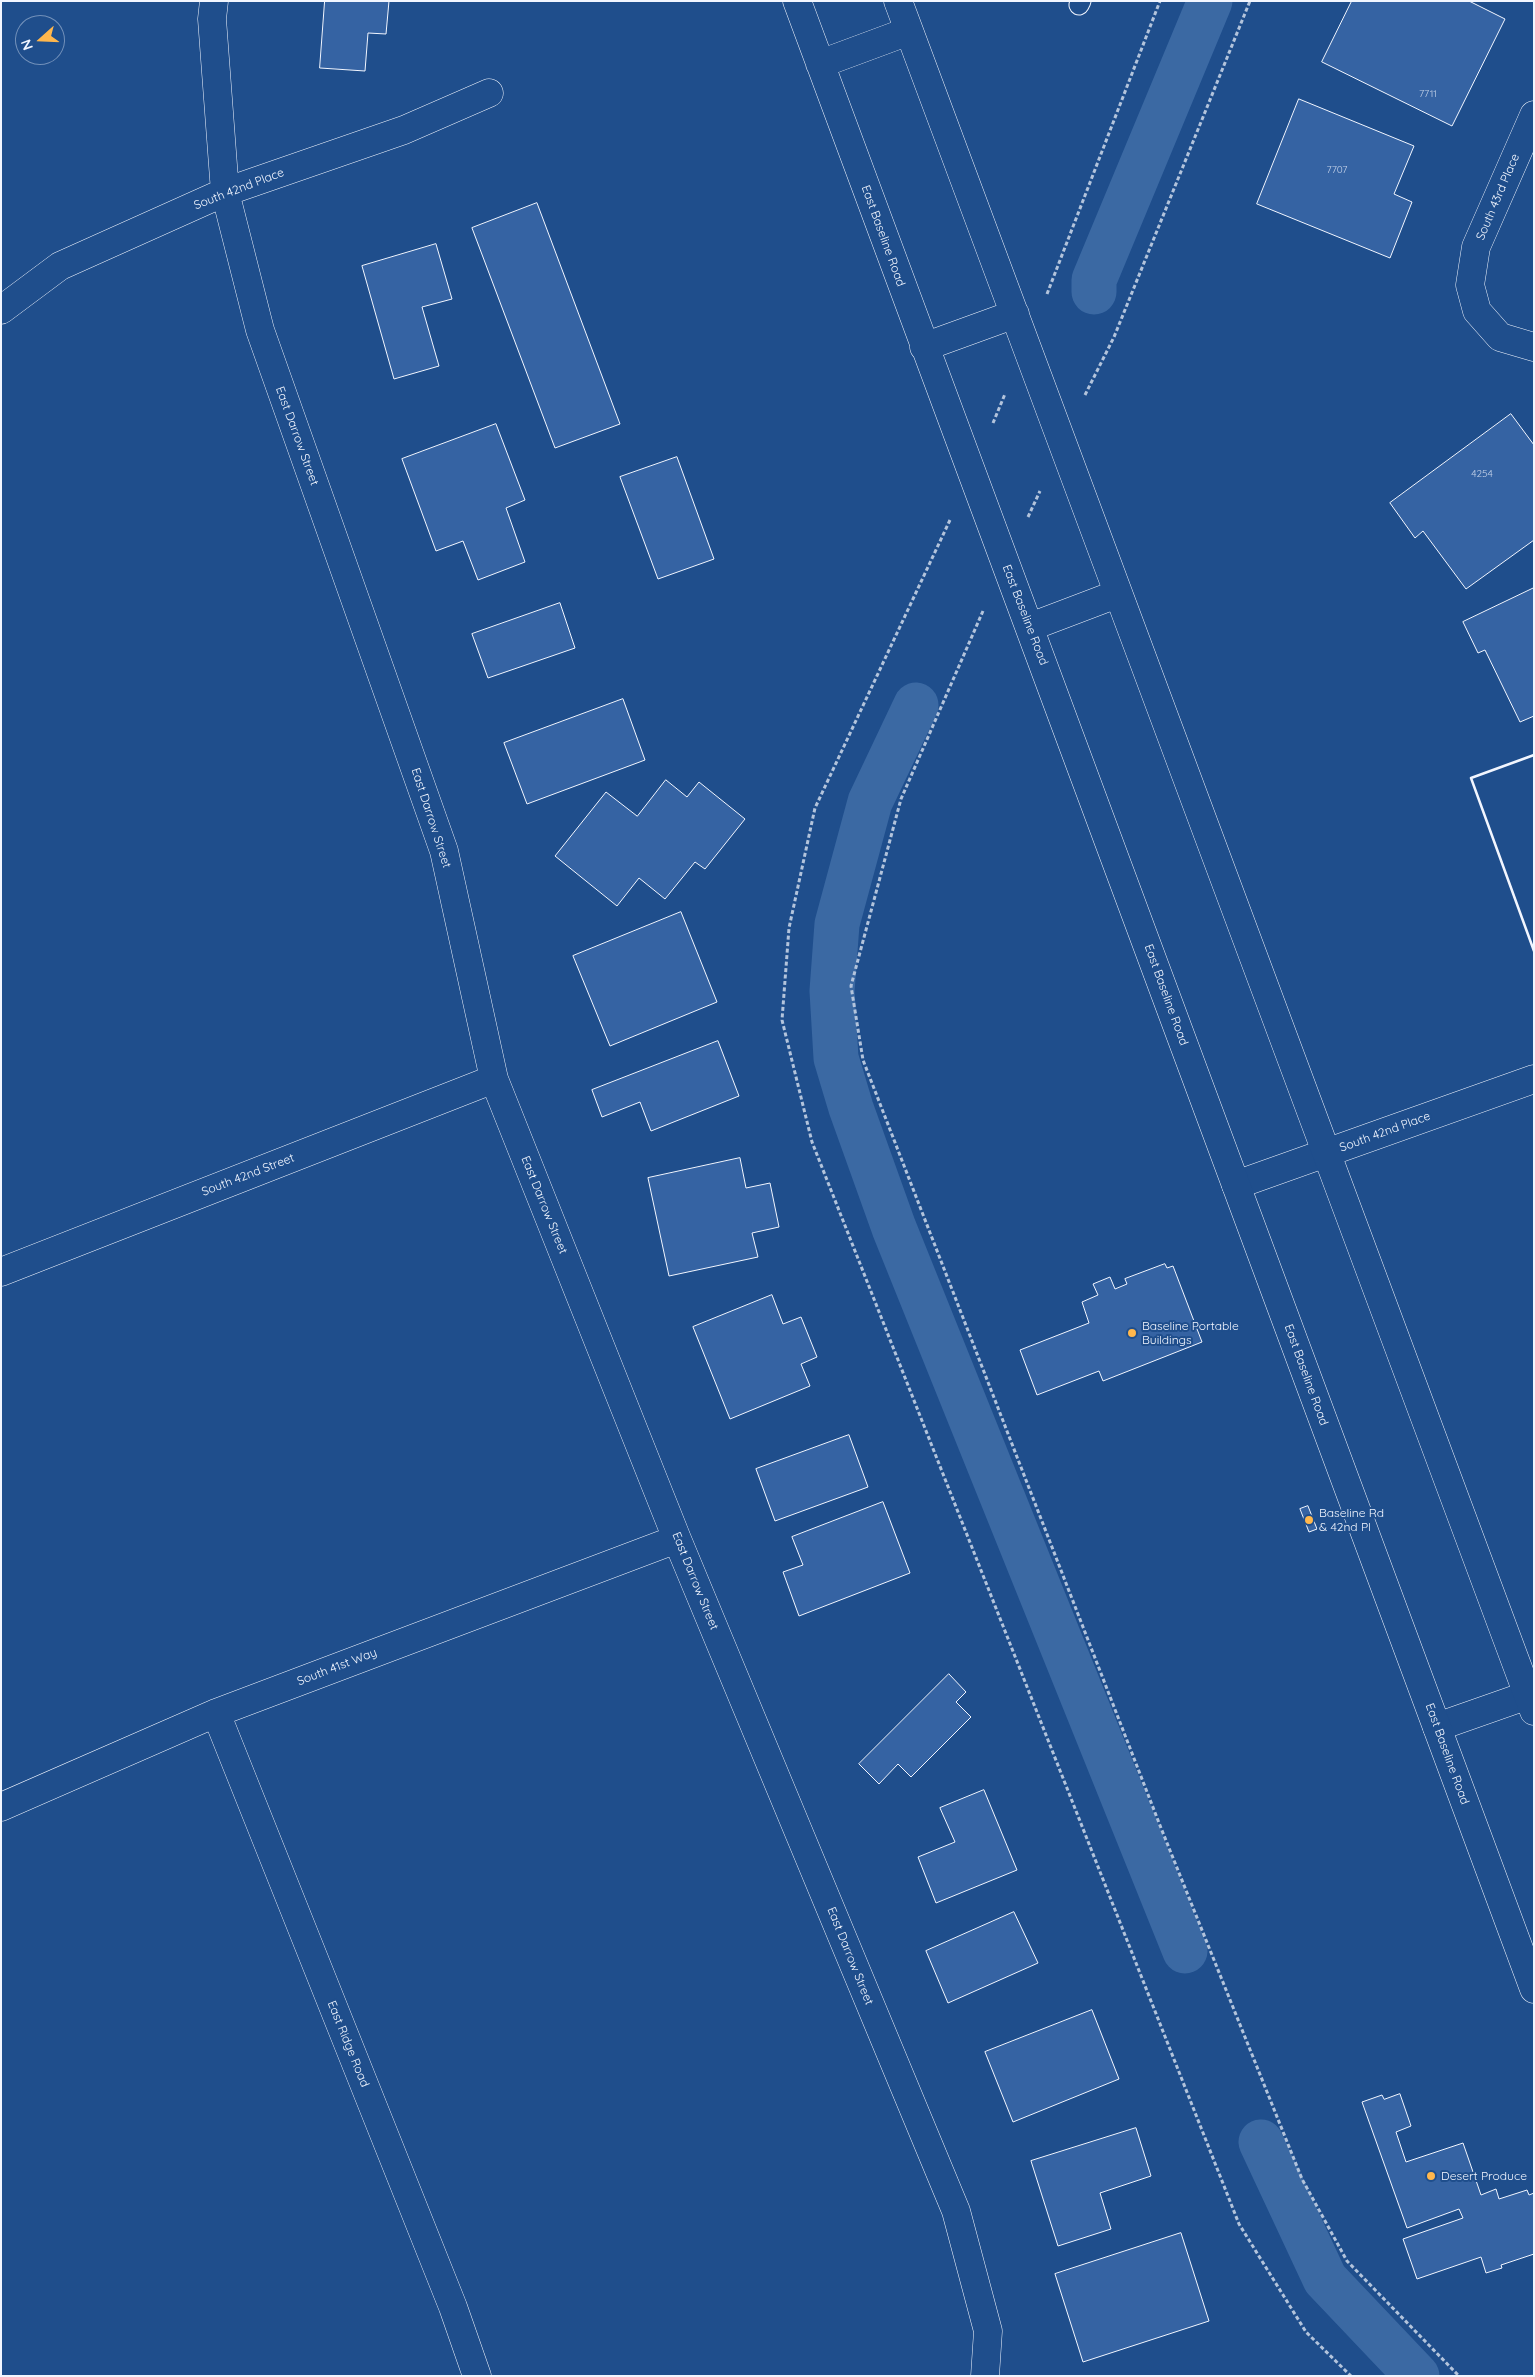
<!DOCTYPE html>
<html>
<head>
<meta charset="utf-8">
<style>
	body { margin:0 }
	#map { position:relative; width:1535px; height:2377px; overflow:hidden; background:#1f4e8c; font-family:Quicksand,sans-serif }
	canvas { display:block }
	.frame { position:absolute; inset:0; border:2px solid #f2f6ff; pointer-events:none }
	.north { position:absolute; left:15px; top:15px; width:50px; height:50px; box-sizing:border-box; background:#1f4e8c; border:1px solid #7391ba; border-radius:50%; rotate:250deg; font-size:14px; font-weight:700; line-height:20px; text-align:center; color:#f2f6ff }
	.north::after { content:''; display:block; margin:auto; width:18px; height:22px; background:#ffb74d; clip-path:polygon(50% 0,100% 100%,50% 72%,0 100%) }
</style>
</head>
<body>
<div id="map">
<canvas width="1535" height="2377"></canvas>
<div class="frame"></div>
<div class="north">N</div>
</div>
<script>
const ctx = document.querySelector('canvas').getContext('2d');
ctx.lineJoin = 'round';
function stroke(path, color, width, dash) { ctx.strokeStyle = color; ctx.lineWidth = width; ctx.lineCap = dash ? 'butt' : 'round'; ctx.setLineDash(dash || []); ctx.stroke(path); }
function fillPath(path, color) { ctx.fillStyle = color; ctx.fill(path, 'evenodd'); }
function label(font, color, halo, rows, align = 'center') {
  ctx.font = font + ' Quicksand,sans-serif'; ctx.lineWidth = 4; ctx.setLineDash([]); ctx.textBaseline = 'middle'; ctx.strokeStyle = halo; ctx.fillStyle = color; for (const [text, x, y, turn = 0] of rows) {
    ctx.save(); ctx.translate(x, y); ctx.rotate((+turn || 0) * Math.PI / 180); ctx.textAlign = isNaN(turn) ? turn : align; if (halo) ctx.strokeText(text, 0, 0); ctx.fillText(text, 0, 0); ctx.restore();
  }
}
const canal = new Path2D(`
	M1094,292V280L1210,1
	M916,705L870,802L837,924L832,991L836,1058L851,1108L894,1228L1185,1951
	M1261,2142L1325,2279L1417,2376`);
const building = new Path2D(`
	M325,1H389L386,34L368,33L365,71L320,68Z
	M1352,1H1469L1505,19L1452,126L1322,62Z
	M1299,99L1414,146L1394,194L1412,202L1390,258L1257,204Z
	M537,203L620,424L555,448L472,228Z
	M436,244L452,299L422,307L439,366L394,379L362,266Z
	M1511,414L1534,445V540L1466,589L1423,531L1415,538L1390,503Z
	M496,424L525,500L506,508L525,562L478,580L463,541L436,551L402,459Z
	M677,457L714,559L658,579L620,477Z
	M1534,588V716L1520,722L1485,650L1478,653L1463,622Z
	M560,603L575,648L488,678L472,634Z
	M623,699L645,760L527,804L504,743Z
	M666,780L687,797L699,782L745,819L705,869L695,862L665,899L639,878L617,906L555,856L606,792L637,816Z
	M681,912L717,1002L610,1046L573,956Z
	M718,1041L739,1096L651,1131L640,1102L602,1117L592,1090Z
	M740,1158L746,1188L770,1183L779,1227L752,1233L758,1257L669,1276L648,1178Z
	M1165,1264L1167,1268L1173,1266L1202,1342L1103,1381L1099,1371L1037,1395L1020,1350L1089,1323L1082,1302L1098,1295L1093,1284L1110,1277L1115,1289L1127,1284L1125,1279Z
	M772,1295L783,1324L801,1317L817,1357L801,1364L810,1386L730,1419L693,1327Z
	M849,1435L868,1487L775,1521L756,1469Z
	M883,1502L910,1573L799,1616L783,1572L803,1565L792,1537Z
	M1308,1506L1317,1529L1309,1532L1300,1509Z
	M949,1674L966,1692L956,1702L971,1717L911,1777L898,1764L879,1784L859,1764Z
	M984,1790L1017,1870L936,1903L918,1857L955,1842L940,1808Z
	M1014,1912L1038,1963L948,2003L926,1951Z
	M1092,2010L1119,2079L1013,2122L985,2052Z
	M1400,2094L1411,2126L1396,2132L1406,2162L1463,2143L1481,2195L1496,2189L1499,2199L1527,2190L1529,2195L1534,2193V2254L1501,2265L1502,2268L1486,2273L1481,2257L1417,2279L1403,2239L1463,2218L1459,2209L1407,2228L1362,2102L1382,2095L1384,2099Z
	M1136,2128L1151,2176L1100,2193L1111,2229L1058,2246L1031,2161Z
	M1181,2233L1209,2321L1083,2362L1055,2274Z`);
const path = new Path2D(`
	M1047,294L1160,1
	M1085,395L1114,337L1250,1
	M993,423L1005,394
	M1028,517L1040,491
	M950,520L815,808L789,928L782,1020L812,1142L1239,2224L1306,2332L1351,2376
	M983,611L901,799L851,986L863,1060L1161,1828L1302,2179L1347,2261L1459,2376`);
const lane = new Path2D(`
	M1079,5L1081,1`);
const street = new Path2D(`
	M214,1L212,19L225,192L260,330L444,851L494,1079L677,1539L956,2211L988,2331L985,2376
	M1534,115L1476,247L1470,285L1477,311L1500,337L1534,347
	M1,310L60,266L225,192L404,130L489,93
	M1236,1185L1534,1079
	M1,1272L494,1079
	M216,1713L453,2307L477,2376
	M1437,1727L1534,1693
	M1,1807L216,1713L677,1539`);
const primary = new Path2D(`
	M797,1L1534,1989
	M898,1L1534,1711
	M820,64L909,31
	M924,347L1015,314
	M1030,627L1117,594`);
const wall = new Path2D(`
	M1534,755L1471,778L1534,951`);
const markers = [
	[1132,1333,5,"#ffb74d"],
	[1309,1520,5,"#ffb74d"],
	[1431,2176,5,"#ffb74d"]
];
const numberNames = [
	["7711",1428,94],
	["7707",1337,170],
	["4254",1482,474]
];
const streetNames = [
	["South 42nd Place",239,189,-21],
	["South 43rd Place",1498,197,-67],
	["East Baseline Road",883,236,70],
	["East Darrow Street",297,436,70],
	["East Baseline Road",1025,615,69],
	["East Darrow Street",431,818,72],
	["East Baseline Road",1166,995,70],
	["South 42nd Place",1385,1132,-20],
	["South 42nd Street",248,1175,-21],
	["East Darrow Street",544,1205,68],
	["East Baseline Road",1306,1375,70],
	["East Darrow Street",695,1581,68],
	["South 41st Way",337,1667,-21],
	["East Baseline Road",1447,1754,70],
	["East Darrow Street",850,1956,68],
	["East Ridge Road",348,2044,68]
];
const poiNames = [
	["Baseline Portable",1142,1326],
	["Buildings",1142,1340],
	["Baseline Rd",1319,1513],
	["& 42nd Pl",1319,1527],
	["Desert Produce",1441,2176]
];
stroke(canal, '#3b69a3', 45);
fillPath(building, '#3563a3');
stroke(building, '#f2f6ff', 1);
stroke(lane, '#f2f6ff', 21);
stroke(street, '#f2f6ff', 29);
stroke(primary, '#f2f6ff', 29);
stroke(path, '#b3c4dc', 3, [4, 2.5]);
stroke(lane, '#1f4e8c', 19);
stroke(street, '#1f4e8c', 28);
stroke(primary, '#1f4e8c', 28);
stroke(wall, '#f2f6ff', 2.5);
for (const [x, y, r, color] of markers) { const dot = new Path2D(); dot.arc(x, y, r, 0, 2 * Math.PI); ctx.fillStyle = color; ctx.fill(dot); stroke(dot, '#1f4e8c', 2); }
label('10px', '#c3d1e8', null, numberNames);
label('12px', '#f2f6ff', '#1f4e8c', streetNames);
label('12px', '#f2f6ff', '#1f4e8c', poiNames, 'left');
</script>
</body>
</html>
